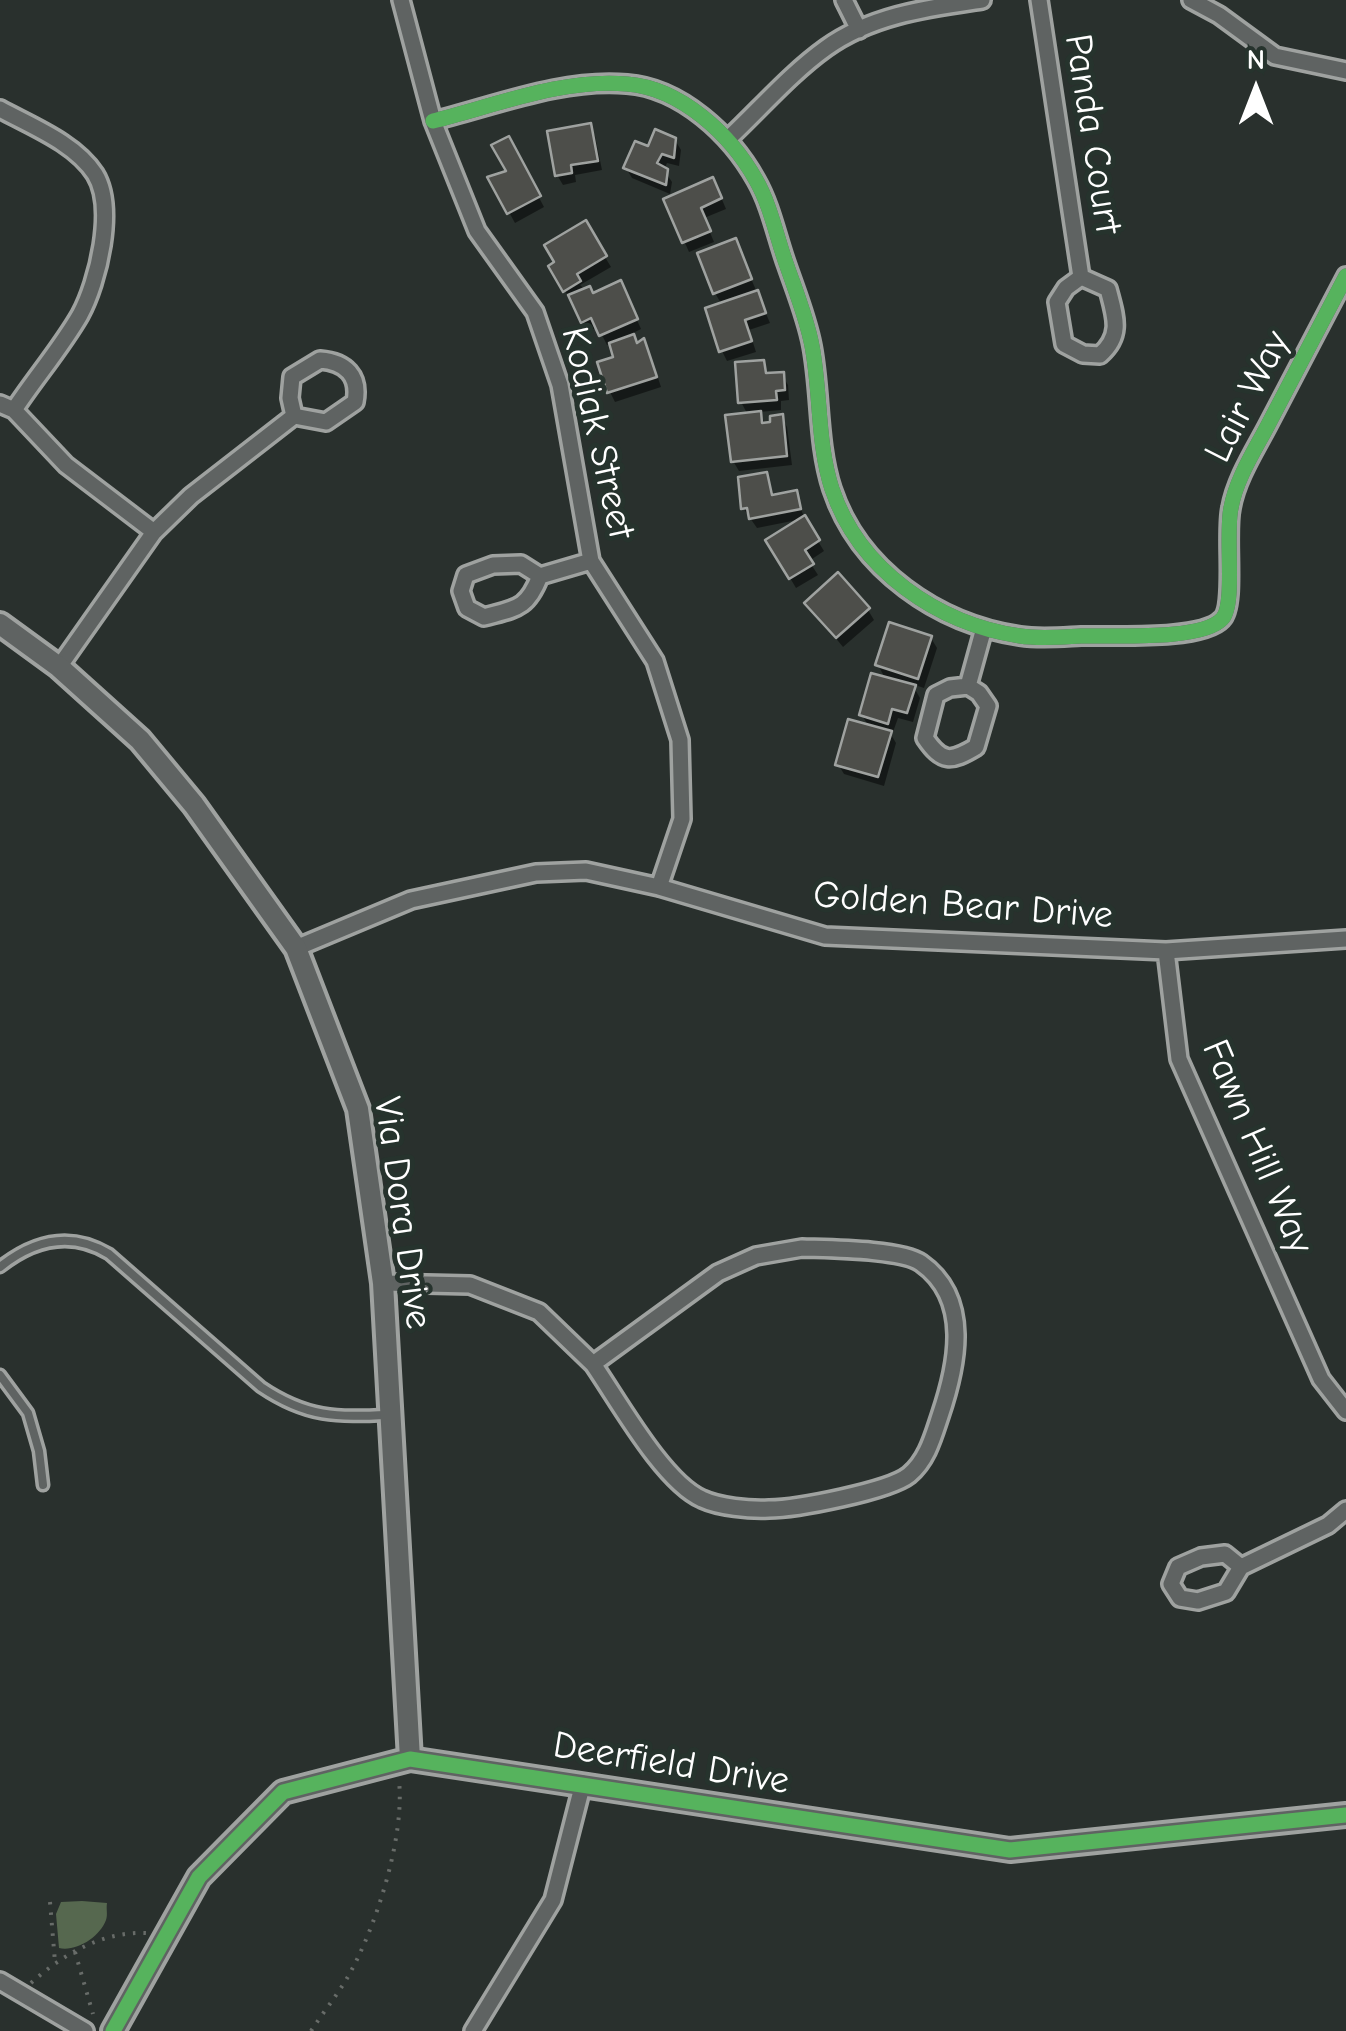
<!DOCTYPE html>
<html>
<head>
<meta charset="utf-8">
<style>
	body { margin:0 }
	#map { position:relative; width:1346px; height:2031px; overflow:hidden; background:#29302d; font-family:"Comic Neue",sans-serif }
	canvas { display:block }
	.north { position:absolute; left:1206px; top:40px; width:100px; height:100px; -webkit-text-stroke:8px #26332d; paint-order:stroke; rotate:0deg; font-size:28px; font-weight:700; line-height:40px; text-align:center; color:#fff }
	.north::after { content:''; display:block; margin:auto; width:35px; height:45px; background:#fff; clip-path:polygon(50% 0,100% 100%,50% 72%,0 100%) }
</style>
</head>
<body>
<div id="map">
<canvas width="1346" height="2031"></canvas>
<div class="north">N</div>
</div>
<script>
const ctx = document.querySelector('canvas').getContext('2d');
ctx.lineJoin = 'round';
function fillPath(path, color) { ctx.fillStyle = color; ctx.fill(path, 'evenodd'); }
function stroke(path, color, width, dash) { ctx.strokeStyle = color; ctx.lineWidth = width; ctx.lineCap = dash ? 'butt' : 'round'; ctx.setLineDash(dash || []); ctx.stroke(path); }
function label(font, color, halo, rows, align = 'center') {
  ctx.font = font + ' "Comic Neue",sans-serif'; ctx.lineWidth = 10; ctx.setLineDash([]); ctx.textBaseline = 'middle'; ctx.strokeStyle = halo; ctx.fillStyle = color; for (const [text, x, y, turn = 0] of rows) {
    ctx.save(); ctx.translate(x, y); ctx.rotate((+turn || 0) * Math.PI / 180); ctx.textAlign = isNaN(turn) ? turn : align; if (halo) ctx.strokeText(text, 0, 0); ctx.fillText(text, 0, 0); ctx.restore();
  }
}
const green = new Path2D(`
	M82,1901L107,1903C106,1909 108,1915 106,1920C100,1937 76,1952 59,1948L56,1914L61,1902Z`);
const shadow = new Path2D(`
	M590,126L595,136L602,170L575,175L576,182L563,185L557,175Z
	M508,139L544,207L515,223L490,178L509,173Z
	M675,140L681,150L679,166L667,163L664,170L672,182L670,194L632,178L626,168L649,150Z
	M718,190L726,209L704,218L714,242L689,252L666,200Z
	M585,224L611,267L580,285L592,296L625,293L641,329L631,334L638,346L644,342L649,351L661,387L615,402L610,392L616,358L611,343L607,345L598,327L589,331L551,267Z
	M735,241L770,323L749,330L756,352L727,361L722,351V305L715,293Z
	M763,362L769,376L782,375L788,385L789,400L781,401V410L759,412L766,425L782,417L787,427L792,465L739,471L733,461L748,415L741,402Z
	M766,474L774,497L795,493L805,520L824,551L809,561L818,575L796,588L768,541L802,519L757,528L743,508Z
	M807,603L868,610L874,620L843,647Z
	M931,638L937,648L924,688L912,684L920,698L913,722L898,718L893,732L889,731L896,743L884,786L844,774L838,764L869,727L862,715L886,680L878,665Z`);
const building = new Path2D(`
	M591,123L598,161L571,165L572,173L555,176L547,131Z
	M655,129L676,138L674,158L662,154L657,163L668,169L666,185L623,168L635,141L648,146Z
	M509,136L541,196L507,214L487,177L506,171L491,145Z
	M713,177L722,198L701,208L711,231L682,243L663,199Z
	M586,220L607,256L577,274L581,281L563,292L548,266L554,262L544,245Z
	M736,238L752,279L713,294L697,253Z
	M621,280L638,319L599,336L591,318L581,323L568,295L590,286L593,293Z
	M758,290L766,313L745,320L752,341L719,352L705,308Z
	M634,334L637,343L644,338L657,377L607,393L597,362L613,357L609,343Z
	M764,360L766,373L784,372L785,390L776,391L777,400L738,403L735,362Z
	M761,411L762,423L770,422V416L783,414L787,456L731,462L725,415Z
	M767,472L772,495L797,490L801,509L749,519L747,508L741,509L738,477Z
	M805,515L820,540L805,550L814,564L789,579L765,540Z
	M838,572L870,608L836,638L804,603Z
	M889,622L932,636L918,679L875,665Z
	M871,673L916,685L907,713L892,709L888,724L859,715Z
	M848,719L892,731L878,777L835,765Z`);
const path = new Path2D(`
	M50,1902L55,1962
	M75,1952L93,2014
	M31,1983C63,1954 103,1931 147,1933
	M311,2031C322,2014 335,1998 346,1980C375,1931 405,1838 399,1781`);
const service = new Path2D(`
	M0,1267C34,1240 71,1231 109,1254L261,1387C307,1418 336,1417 389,1415
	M0,1375L28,1413L39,1451L43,1485`);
const minor = new Path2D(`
	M401,0L433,121L477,231L535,312L560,385L591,561L655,661L680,740L682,819L659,887
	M844,0L859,30
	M1039,0L1081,277
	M1191,0L1219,15L1275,56L1346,71
	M0,109C31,126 75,143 95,174C116,208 98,282 80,315C61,348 35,378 14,410
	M433,121C494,106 563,78 627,84C681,88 731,135 756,180C771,206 777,239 787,266C796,292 807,319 812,346C821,393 817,443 832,489C859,570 938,624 1020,636C1040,639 1061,637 1081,636C1112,635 1202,641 1222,619C1236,605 1225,534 1231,508C1236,479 1255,450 1268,425C1294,375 1320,326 1346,276
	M728,139C760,109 791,73 826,48C872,15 928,8 982,0
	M1081,277L1108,289C1115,316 1123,335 1100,355L1083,354L1064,344L1057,302L1066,288Z
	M320,360C346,362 360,376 355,402L326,422L294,416L290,398L292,377Z
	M0,404L14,410L66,465L154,532
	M521,564L540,576C527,609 517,608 484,617L467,608L461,591L466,575L493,565Z
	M540,576L591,561
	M59,667L154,532L191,496L294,416
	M968,686L979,693L988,706L976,747C951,762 942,763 925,738L936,695L950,688Z
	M968,686L984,628
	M296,948L411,900L536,873L586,871L659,887L825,936L1166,951L1346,939
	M1166,951L1179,1059L1321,1379L1346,1411
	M802,1248C828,1249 901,1249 921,1263C972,1299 957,1366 940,1416C933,1437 927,1460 909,1475C889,1491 796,1509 769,1509C750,1510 719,1507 702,1499C663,1482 618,1400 593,1364L718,1273L756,1256Z
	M383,1283L470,1285L539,1312L593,1364
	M1225,1554L1241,1567L1226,1592L1198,1601L1180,1598L1171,1584L1178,1567L1201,1557Z
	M1241,1567L1328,1525L1346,1510
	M0,1981L85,2031
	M473,2031L553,1900L583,1783`);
const tertiary = new Path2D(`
	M0,624L59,667L140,740L194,805L296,948L358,1109L383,1283L410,1759
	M113,2031L199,1877L283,1792L410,1759L1010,1850L1346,1815`);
const cycleway = new Path2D(`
	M433,121C494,106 563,78 627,84C681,88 731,135 756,180C771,206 777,239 787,266C796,292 807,319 812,346C821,393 817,443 832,489C859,570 938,624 1020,636C1040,639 1061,637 1081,636C1112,635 1202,641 1222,619C1236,605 1225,534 1231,508C1236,479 1255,450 1268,425C1294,375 1320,326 1346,276
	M113,2031L199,1877L283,1792L410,1759L1010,1850L1346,1815`);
const streetNames = [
	["Panda Court",1092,134,81],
	["Lair Way",1248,397,-63],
	["Kodiak Street",597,433,77],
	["Golden Bear Drive",963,906,4],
	["Fawn Hill Way",1257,1147,67],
	["Via Dora Drive",402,1213,82],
	["Deerfield Drive",671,1764,9]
];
fillPath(green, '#56684f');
fillPath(shadow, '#0007');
fillPath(building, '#4d4e4a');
stroke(building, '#9fa2a0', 2.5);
stroke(service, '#9fa2a0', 15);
stroke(minor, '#9fa2a0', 22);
stroke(tertiary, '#9fa2a0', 28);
stroke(path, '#686c69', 4, [2.5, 8]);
stroke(service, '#5f6362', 8);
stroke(minor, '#5f6362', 15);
stroke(tertiary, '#5f6362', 20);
stroke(cycleway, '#56b35d', 15);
label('38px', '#fff', '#26332d', streetNames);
</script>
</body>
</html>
